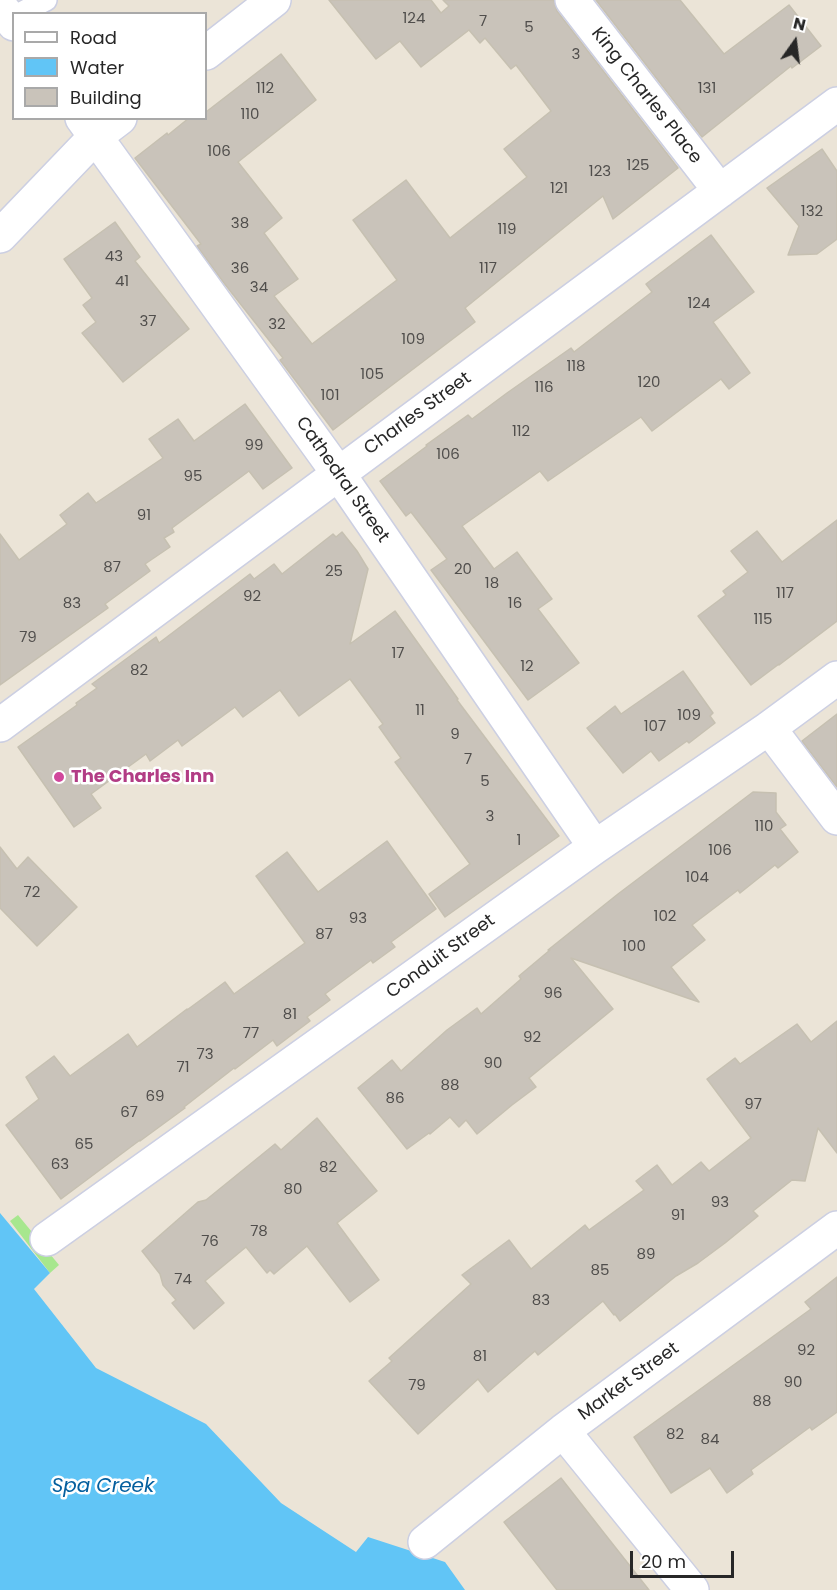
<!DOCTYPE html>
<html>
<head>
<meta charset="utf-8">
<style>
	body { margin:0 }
	#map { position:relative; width:837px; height:1590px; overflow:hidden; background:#ebe4d7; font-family:Poppins,sans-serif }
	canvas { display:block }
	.legend { position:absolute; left:12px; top:12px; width:195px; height:108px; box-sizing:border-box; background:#fff; border:2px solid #a9a9a9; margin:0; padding:8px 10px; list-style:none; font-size:18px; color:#272727 }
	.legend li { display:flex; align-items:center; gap:12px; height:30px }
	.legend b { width:30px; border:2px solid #a9a9a9 }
	.north { position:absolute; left:765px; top:12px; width:60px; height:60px; -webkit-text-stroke:4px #fff; paint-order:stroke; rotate:14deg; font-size:16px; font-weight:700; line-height:24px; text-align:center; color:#272727 }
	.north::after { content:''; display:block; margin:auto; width:21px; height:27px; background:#272727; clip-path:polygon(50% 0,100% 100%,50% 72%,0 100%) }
	.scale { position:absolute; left:630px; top:1551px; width:104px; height:27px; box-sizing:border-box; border:3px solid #272727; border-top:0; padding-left:8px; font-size:18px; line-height:21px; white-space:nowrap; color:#272727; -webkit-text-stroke:4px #fff; paint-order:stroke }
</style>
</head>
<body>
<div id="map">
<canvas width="837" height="1590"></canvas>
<ul class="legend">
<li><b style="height:8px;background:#fff"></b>Road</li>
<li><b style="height:16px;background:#61c5f6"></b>Water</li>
<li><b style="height:16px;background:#c9c3ba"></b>Building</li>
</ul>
<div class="north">N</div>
<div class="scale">20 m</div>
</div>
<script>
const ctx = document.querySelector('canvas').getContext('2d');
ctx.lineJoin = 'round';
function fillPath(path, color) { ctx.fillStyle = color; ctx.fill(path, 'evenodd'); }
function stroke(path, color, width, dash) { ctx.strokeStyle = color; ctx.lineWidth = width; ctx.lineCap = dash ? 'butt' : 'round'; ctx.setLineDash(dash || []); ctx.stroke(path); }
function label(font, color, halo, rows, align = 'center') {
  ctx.font = font + ' Poppins,sans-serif'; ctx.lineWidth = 5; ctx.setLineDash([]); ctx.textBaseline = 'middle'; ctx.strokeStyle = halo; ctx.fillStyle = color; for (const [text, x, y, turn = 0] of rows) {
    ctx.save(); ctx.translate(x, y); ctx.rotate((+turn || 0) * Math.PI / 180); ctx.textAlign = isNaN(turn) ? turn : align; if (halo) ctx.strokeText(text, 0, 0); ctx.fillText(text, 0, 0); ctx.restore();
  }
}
const green = new Path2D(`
	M18,1215L59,1265L50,1273L10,1221Z`);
const water = new Path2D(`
	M0,1213L50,1273L34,1289L96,1368L206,1424L281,1503L356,1552L368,1537L445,1562L465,1590H0Z`);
const building = new Path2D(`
	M329,0H431L441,13L449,6L443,0H554L557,11L678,168L613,219L603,196L465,308L475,322L333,430L280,360L283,358L224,283L197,246L201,244L135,158L167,133L168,135L189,118H206V112L281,54L316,100L238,162L282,218L264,233L298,279L274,296L312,344L397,280L353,220L406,180L450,238L527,177L504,149L551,111L516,65L511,69L485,38L480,43L469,30L421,67L400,41L376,59Z
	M596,0H680L724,54L789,5L821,46L792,68L791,66L702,137Z
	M822,149L837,171V239L817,254L788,255L799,226L767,188Z
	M115,222L140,257L135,261L189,329L123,382L82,333L96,322L83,305L92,298L64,259Z
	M711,235L754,292L713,322L750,373L729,389L721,379L652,431L641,417L548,481L540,471L462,526L494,569L517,552L552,599L538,609L579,663L528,700L431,570L447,559L411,512L406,516L380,481L427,446L426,445L468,415L472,419L507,393L571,348L574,352L652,292L646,284Z
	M245,404L292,468L263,489L249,471L172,528L174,532L164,538L170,547L145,564L150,571L105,604L108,608L0,685V534L19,560L67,524L60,515L88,493L96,503L163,458L149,439L178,419L194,441Z
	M837,520V621L779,665V664L751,685L698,616L726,595L723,591L748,572L731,551L757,531L782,562Z
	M342,532L357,551L368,569L350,644L395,611L458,699L457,700L559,836L445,917L429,894L470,864L395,762L401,758L379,727L383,724L350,679L299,716L280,690L243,717L235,707L182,746L178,740L150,761L146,754L91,794L101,808L74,827L18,747L77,705L76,703L97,688L92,684L156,637L159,643L250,574L254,579L274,564L282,574L333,534L336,537Z
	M683,671L713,713L710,716L715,723L689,743L687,741L659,761L651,751L623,773L587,728L615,706L621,714Z
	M837,714V787L802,741Z
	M753,792L776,793V812L786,825L780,829L798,852L778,868L775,865L740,893L738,890L692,925L705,940L671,967L699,1002L571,958L613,1009L529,1078L536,1087L512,1105L477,1134L466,1120L459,1127L450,1117L430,1134L429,1133L407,1149L358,1088L392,1060L401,1071L447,1030L477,1008L481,1014L521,979L519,976L550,950H548L618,894Z
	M387,841L436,909L391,942L395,947L373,963L371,960L325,994L330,1000L307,1017L310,1021L277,1046L273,1040L235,1069L234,1068L184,1107L185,1108L140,1141V1140L61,1199L6,1125L39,1099L26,1077L54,1056L70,1076L128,1034L137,1047L187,1009V1010L225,982L234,994L305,943L256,876L287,852L318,892Z
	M0,847L17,869L28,857L77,907L37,946L0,908Z
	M837,1021V1153L818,1128L805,1181L792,1180L753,1211L758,1216L725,1243L698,1263L676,1276L620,1321L615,1314L614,1315L603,1301L538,1355L535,1351L488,1392L478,1379L418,1434L369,1381L392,1361L389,1358L471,1284L462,1275L509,1240L531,1269L585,1225L589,1230L644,1190L636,1181L657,1165L672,1185L701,1162L709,1171L751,1138L707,1079L735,1058L740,1064L797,1024L811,1042Z
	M317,1118L377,1191L337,1223L379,1280L350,1302L307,1246L274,1274L270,1270L267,1273L246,1247L205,1281L224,1303L194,1329L172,1303L176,1300L163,1285L160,1274L142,1251L198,1202L206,1200L275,1144L281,1150Z
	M837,1277V1412L812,1430L810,1427L780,1449L751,1470L753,1474L727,1493L710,1468L671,1493L634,1437L811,1309L805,1302Z
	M561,1478L604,1533L649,1590H557L504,1522Z`);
const service = new Path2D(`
	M19,14L46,0`);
const minor = new Path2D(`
	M572,0L720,191
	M0,6L14,24
	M206,53L274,0
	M82,118L338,473L595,847
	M0,236L95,137L120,118
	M0,725L837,104
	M769,728L837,818
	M47,1239L595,847L769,728L837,678
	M563,1431L692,1590
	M425,1542L563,1431L837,1228`);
const markers = [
	[59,777,6,"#d1479c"]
];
const numberNames = [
	["124",414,19],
	["7",483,22],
	["5",529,28],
	["3",576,55],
	["112",265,89],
	["131",707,89],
	["110",250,115],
	["106",219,152],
	["125",638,166],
	["123",600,172],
	["121",559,189],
	["132",812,212],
	["38",240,224],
	["119",507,230],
	["43",114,257],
	["36",240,269],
	["117",488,269],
	["41",122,282],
	["34",259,288],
	["124",699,304],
	["37",148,322],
	["32",277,325],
	["109",413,340],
	["118",576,367],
	["105",372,375],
	["120",649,383],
	["116",544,388],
	["101",330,396],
	["112",521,432],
	["99",254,446],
	["106",448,455],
	["95",193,477],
	["91",144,516],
	["87",112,568],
	["20",463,570],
	["25",334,572],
	["18",492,584],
	["117",785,594],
	["92",252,597],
	["83",72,604],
	["16",515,604],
	["115",763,620],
	["79",28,638],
	["17",398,654],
	["12",527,667],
	["82",139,671],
	["11",420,711],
	["109",689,716],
	["107",655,727],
	["9",455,735],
	["7",468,760],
	["5",485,782],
	["3",490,817],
	["110",764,827],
	["1",519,841],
	["106",720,851],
	["104",697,878],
	["72",32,893],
	["102",665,917],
	["93",358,919],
	["87",324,935],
	["100",634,947],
	["96",553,994],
	["81",290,1015],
	["77",251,1034],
	["92",532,1038],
	["73",205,1055],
	["90",493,1064],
	["71",183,1068],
	["88",450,1086],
	["69",155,1097],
	["86",395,1099],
	["97",753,1105],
	["67",129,1113],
	["65",84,1145],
	["63",60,1165],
	["82",328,1168],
	["80",293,1190],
	["93",720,1203],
	["91",678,1216],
	["78",259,1232],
	["76",210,1242],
	["89",646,1255],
	["85",600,1271],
	["74",183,1280],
	["83",541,1301],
	["92",806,1351],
	["81",480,1357],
	["90",793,1383],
	["79",417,1386],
	["88",762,1402],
	["82",675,1435],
	["84",710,1440]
];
const streetNames = [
	["King Charles Place",646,96,52],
	["Charles Street",418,414,-36],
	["Cathedral Street",342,480,55],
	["Conduit Street",441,957,-36],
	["Market Street",629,1382,-36]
];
const hotelNames = [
	["The Charles Inn",71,777]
];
const waterNames = [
	["Spa Creek",103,1487]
];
fillPath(green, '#a7e78e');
fillPath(water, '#61c5f6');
fillPath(building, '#c9c3ba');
stroke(building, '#c6c0b1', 1.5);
stroke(service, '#cccfe2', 24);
stroke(minor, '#cccfe2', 36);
stroke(service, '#fff', 21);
stroke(minor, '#fff', 33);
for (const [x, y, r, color] of markers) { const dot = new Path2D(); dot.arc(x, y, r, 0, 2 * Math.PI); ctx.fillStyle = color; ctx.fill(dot); stroke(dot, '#fff', 2); }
label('15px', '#504e4c', null, numberNames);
label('18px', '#272727', '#fff', streetNames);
label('bold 18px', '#b23c85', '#fff', hotelNames, 'left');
label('italic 20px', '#045f9e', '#fff', waterNames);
</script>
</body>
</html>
